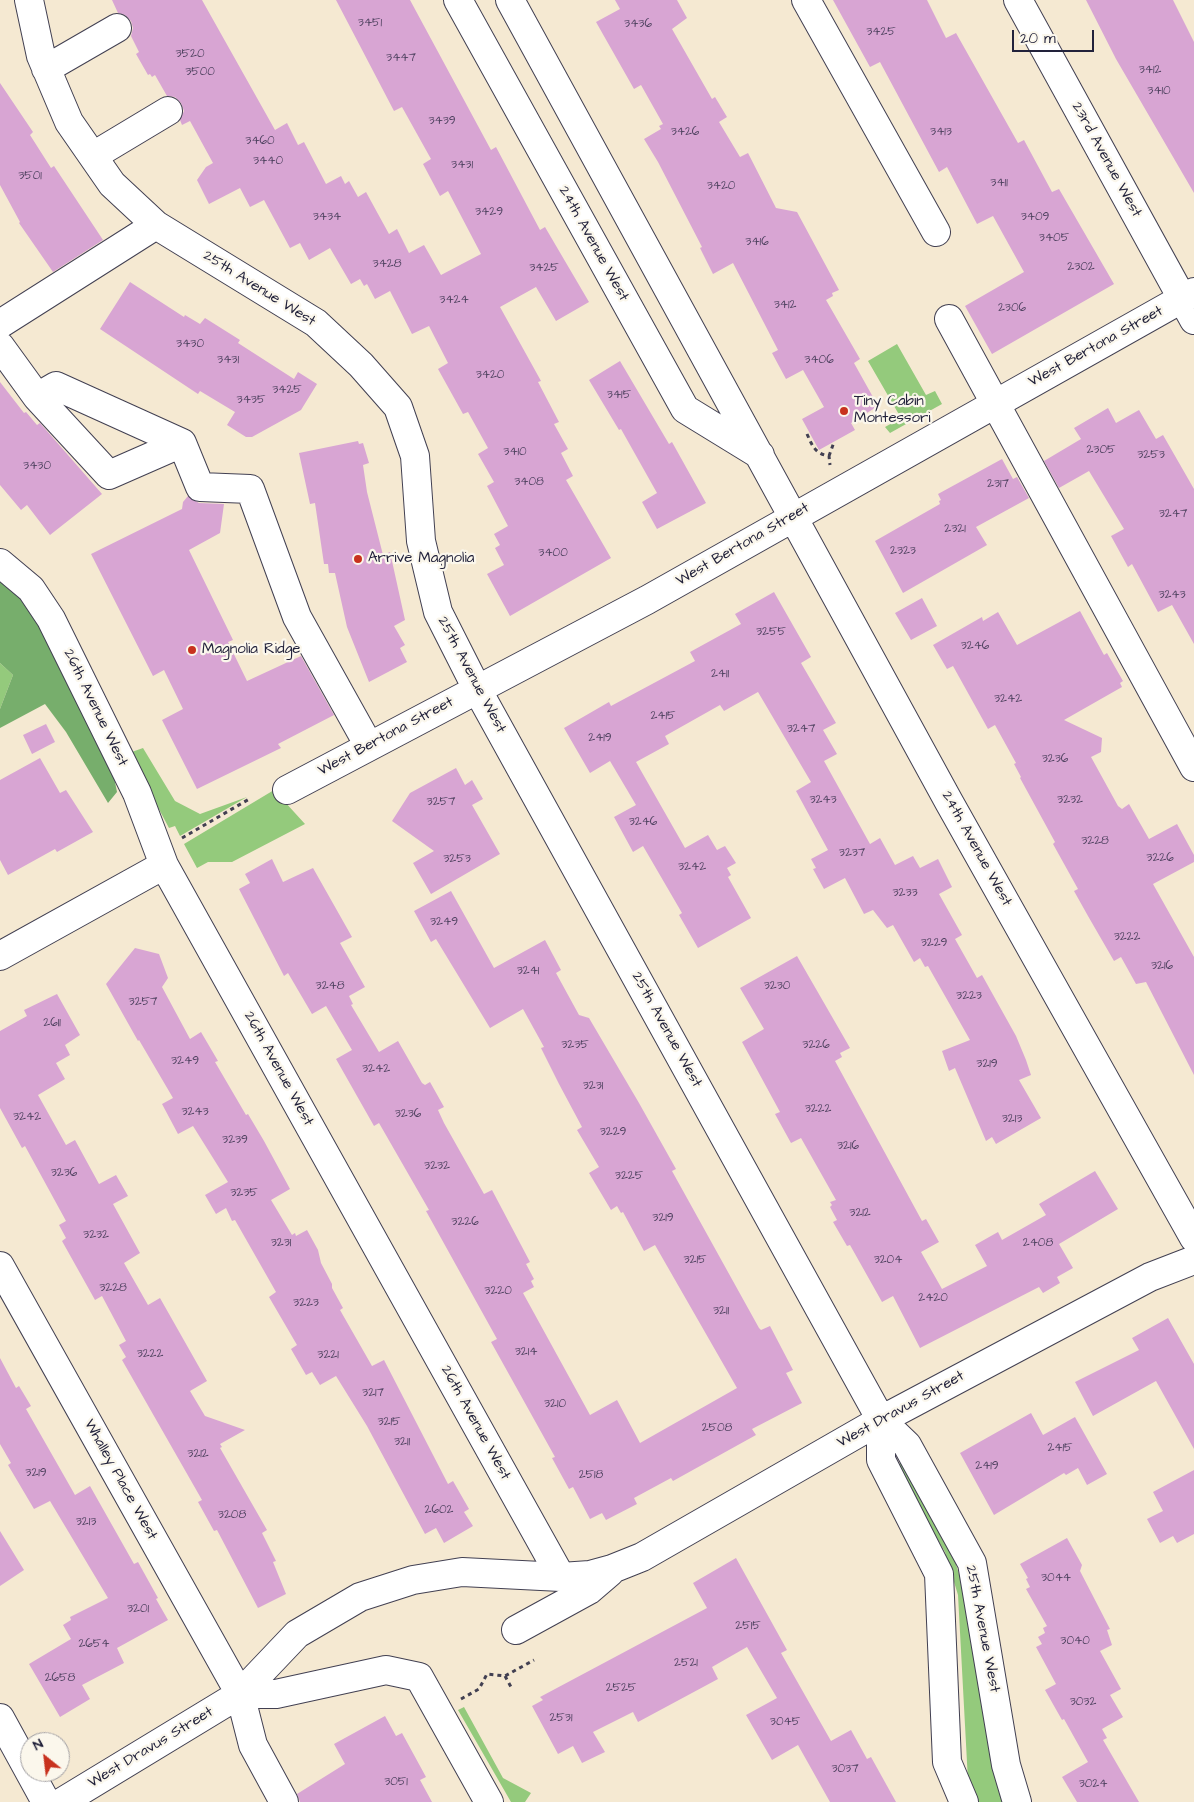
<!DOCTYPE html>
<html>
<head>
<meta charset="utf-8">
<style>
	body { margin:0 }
	#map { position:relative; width:1194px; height:1802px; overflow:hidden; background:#f5e9d2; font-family:"Architects Daughter",sans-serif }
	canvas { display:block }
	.north { position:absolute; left:20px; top:1732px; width:50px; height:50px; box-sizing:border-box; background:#fbf7ec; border:1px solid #a4a2a5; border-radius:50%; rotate:331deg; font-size:14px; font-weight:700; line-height:20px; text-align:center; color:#22223b }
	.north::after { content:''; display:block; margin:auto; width:18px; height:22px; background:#c8321e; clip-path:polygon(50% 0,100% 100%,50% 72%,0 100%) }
	.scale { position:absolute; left:1012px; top:30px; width:82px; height:22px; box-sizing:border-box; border:2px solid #22223b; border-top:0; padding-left:6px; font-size:15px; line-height:18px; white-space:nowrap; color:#22223b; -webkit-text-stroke:4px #fbf7ec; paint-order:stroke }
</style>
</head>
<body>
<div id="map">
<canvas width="1194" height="1802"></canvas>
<div class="north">N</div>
<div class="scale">20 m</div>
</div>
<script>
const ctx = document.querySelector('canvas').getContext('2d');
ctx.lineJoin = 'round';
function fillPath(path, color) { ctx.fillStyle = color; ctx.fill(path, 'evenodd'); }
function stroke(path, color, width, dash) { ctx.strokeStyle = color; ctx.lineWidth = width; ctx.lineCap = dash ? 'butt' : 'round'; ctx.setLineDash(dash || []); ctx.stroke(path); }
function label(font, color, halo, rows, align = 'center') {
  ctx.font = font + ' "Architects Daughter",sans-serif'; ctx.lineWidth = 4.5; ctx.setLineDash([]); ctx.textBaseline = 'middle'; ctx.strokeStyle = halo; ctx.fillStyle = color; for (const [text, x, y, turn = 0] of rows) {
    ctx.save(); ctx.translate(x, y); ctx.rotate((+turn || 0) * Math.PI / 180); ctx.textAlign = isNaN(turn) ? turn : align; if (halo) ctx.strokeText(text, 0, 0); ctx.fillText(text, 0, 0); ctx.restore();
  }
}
const green = new Path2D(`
	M897,344L926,395L935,391L942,404L890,433L885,427L901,418L868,361Z
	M0,663L13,675L0,709Z
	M143,748L175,801L200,814L247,797L180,836L175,826L169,828L129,753Z
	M274,790L305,824L232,862H208L197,868L184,844Z
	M900,1463L907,1464L949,1542L964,1590L1006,1802H979L968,1781L958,1595L945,1552L897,1468Z
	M464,1707L503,1778L531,1793L525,1802H511L458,1710Z`);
const forest = new Path2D(`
	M0,564L44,606L105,732L117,792L108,803L66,732L45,704L0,728V709L13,675L0,663Z`);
const building = new Path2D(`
	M112,0H202L275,130L287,123L298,145L304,142L326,184L341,176L345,184L349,181L358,197L366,192L389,234L397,229L409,253L424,245L441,275L481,254L448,191L440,196L423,164L431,159L402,107L394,111L336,0H410L491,150L496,147L540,230L545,227L589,302L556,321L536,287L500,307L541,381L538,382L559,422L554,424L568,449L561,453L573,476L566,480L611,558L510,616L487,574L504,565L495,548L500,545L494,534L508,526L487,486L494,482L478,454L488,448L468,412L463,414L438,369L448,363L429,326L412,334L390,291L375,299L367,284L364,286L360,279L351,284L330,248L309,260L300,243L290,248L264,200L250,207L240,188L209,204L197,180L206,167L213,163L190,121L182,125L180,120L184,111L181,103L175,97L167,96L155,75L152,77L150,74L148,75L136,54L139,52L131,36L133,28L131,21L125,15L118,13Z
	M615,0H677L687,18L672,29L712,99L715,97L727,117L719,122L740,157L748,153L776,208L797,212L839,290L832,293L833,296L826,300L860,359L854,363L878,406L851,423L855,430L819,450L802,419L824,407L803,370L786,379L772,353L778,350L733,263L713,274L700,248L702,247L658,162L644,139L661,129L659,126L663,124L641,85L634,89L596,22L620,9Z
	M833,0H927L946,38L956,33L1018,143L1024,140L1052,192L1059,189L1114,284L992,354L965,306L1024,272L993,216L977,224L947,167L939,172L880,62L870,67Z
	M1086,0H1173L1194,42V193L1116,59Z
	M0,83L33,132L30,135L51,168L54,166L103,240L53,272L19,223L20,222L0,185Z
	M130,282L184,317L185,315L200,324L205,318L240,340L238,343L294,379L298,372L317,384L301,410L252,437H246L227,425L235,412L200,391L198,394L100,329Z
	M620,361L669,444L672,442L706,503L657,529L642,502L657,493L621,429L619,430L589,380Z
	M0,382L24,413L26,412L37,425L40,423L102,494L50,535L27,505L21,510L0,485Z
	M1108,408L1116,423L1139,410L1156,439L1163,435L1194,489V644L1172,605L1158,612L1132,564L1128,567L1111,536L1124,529L1089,471L1059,488L1044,461L1081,439L1074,428Z
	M358,441L359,444L363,443L369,463L363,465L367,492L383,555L390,552L405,620L394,626L405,645L400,648L407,662L369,682L347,627L335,573H329L328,564H324L315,503L310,504L299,453Z
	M1002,459L1013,479L1017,477L1029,498L976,527L987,545L903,593L875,541L940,504L939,501L941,500L938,494Z
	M188,496L199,503L224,504L220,533L189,550L233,640L228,642L247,681L301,656L334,715L278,744L281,748L197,789L162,720L183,709L164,670L153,676L91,554L182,509L183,502Z
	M774,592L811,657L801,663L836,723L823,730L837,754L824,761L870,844L880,838L895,865L913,856L920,868L938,859L952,887L939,894L962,935L955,939L977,978L982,975L1016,1036L1026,1060L1031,1075L1019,1080L1041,1118L996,1144L992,1137L986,1141L955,1068L949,1071L942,1051L970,1040L928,966L925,967L920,958L914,962L893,925L887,928L873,910L864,914L845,878L824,889L813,869L816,868L811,859L828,850L796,791L811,782L758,692L724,711L720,705L665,736L669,744L636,762L685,848L708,835L717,850L725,846L736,863L727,868L731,875L728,877L751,918L698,948L679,915L682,913L643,846L633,852L614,817L636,805L610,761L590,773L564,728L609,702L611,706L695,661L690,652L741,624L735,614Z
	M922,598L937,626L911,640L895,613Z
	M1080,611L1104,655L1107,653L1123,681L1120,683L1122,687L1064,720L1102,738L1101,752L1091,757L1118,806L1122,809L1129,804L1149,839L1177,824L1194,855V862L1153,884L1194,957V1075L1146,982L1136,984L1121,957L1114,961L1088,916L1074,891L1078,889L1053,844L1055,842L1020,778L1021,777L1014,764L1016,763L995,725L988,729L953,666L947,669L933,645L982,617L983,621L998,612L1017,645Z
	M46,724L55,742L32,754L23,735Z
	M40,758L60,793L66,790L93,832L57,852L55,849L8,875L0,860V780Z
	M456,768L465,785L472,780L483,799L472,805L500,854L431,894L413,863L434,851L392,821L410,793Z
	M272,859L283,882L313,868L352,937L340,943L365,987L349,996L353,1004L351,1005L379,1052L398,1041L422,1083L425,1085L430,1082L444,1107L438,1110L444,1123L484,1194L492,1190L530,1262L526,1264L534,1279L531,1281L534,1287L523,1293L590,1415L617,1400L640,1443L737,1388L655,1245L644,1251L623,1212L621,1213L617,1206L611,1210L589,1173L599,1167L577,1130L582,1127L559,1084L541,1048L544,1047L523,1009L490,1028L436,939L431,942L414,911L451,891L494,968L545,940L561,970L556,973L579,1015L589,1018L639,1103L676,1169L672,1171L759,1328L761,1330L770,1326L793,1370L786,1373L802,1403L752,1429L756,1435L673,1481L671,1478L634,1498L637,1504L606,1520L602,1513L590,1519L573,1487L569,1489L552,1458L555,1457L491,1342L497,1339L426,1211L429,1210L379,1123L374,1126L336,1059L352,1050L326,1006L312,1014L288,973L284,976L239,889L250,883L245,874Z
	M135,948L159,954L168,978L162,987L190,1039L201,1032L218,1061L215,1062L246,1115L248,1114L264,1141L290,1189L271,1200L292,1235L295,1233L296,1236L307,1230L318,1250L321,1263L332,1284V1288L343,1308L340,1310L372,1366L384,1360L448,1484L453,1481L469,1509L464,1512L473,1526L444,1543L436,1528L425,1534L367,1426L336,1376L320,1385L312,1372L306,1375L291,1349L297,1345L269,1297L276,1292L235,1220L232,1221L226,1208L216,1214L205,1195L228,1182L193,1126L178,1134L162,1104L173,1098L139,1040L138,1041L106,984Z
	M797,956L850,1048L840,1053L842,1057L835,1061L922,1221L926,1219L939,1242L921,1252L942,1289L987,1266L975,1245L998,1232L1002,1240L1046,1215L1039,1204L1095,1171L1118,1209L1059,1244L1073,1268L1057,1277L1060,1283L1043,1293L1039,1287L920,1348L893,1296L882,1302L850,1245L847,1246L833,1222L837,1220L830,1207L832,1205L830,1202L836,1200L801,1138L791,1143L775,1114L780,1112L742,1042L764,1029L740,988Z
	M57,994L80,1035L65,1045L70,1055L56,1063L65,1079L38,1095L66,1145L75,1140L99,1184L116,1175L128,1196L113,1204L140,1253L124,1263L148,1305L160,1298L207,1381L190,1391L205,1416L245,1430L220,1444L222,1447L220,1448L267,1530L262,1533L276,1561L273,1562L286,1594L258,1608L217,1530L214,1531L198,1502L202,1500L122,1360L126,1357L119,1345L126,1341L102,1296L95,1300L62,1241L66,1238L59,1225L66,1221L25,1146L22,1148L0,1108V1031L27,1016L24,1010Z
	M1168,1318L1194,1364V1449L1156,1381L1093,1416L1075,1382L1139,1350L1132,1338Z
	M0,1358L16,1388L19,1386L31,1406L26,1409L75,1495L90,1486L134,1564L138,1562L158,1598L156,1599L168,1620L117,1648L124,1663L82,1685L90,1699L60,1717L29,1664L71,1639L63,1625L71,1620L70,1617L108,1598L50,1501L34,1509L8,1465L11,1463L0,1444Z
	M1031,1413L1043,1435L1075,1417L1107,1474L1087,1485L1078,1468L1066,1475L1064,1473L994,1515L960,1453Z
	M1194,1470V1534L1177,1543L1173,1536L1160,1543L1147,1519L1163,1511L1153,1492Z
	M0,1531L24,1570L0,1586Z
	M1067,1538L1082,1565L1080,1571L1110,1629L1107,1630L1112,1645L1100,1651L1121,1689L1110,1695L1123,1717L1102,1729L1107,1738L1103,1740L1139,1802H1077L1062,1777L1088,1762L1064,1719L1062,1720L1045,1690L1056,1684L1036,1647L1042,1644L1038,1637L1045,1633L1043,1628L1047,1626L1026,1589L1030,1587L1026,1579L1028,1578L1020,1564Z
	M736,1558L787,1650L781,1653L831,1741L851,1730L867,1759L871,1757L896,1802H830L798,1745L772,1760L746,1715L777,1698L747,1647L712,1667L718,1679L638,1722L633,1712L593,1732L605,1752L582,1763L573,1746L558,1754L532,1706L543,1700L540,1697L707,1608L693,1583Z
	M385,1716L396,1736L402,1733L426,1777L420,1780L432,1802H300L297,1794L345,1764L334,1744Z`);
const path = new Path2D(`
	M807,434C812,445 815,454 829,456L830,465
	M829,456L834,442
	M182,838L251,798
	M505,1676L511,1687
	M461,1699L479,1689L487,1674L505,1676L534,1660`);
const minor = new Path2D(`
	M29,0L41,56L69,122L112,184L156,225L316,323L361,365L398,407L415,456L421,541L438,612L477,689L881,1420L907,1445L972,1563L1006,1765L1017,1802
	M458,0L685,409L760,455
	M510,0L949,802L1194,1238
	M806,0L936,232
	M1018,0L1194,320
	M46,69L117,28
	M93,156L168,111
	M949,319L1194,767
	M0,324L156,225
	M0,346L37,397L56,386L182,443L200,487L250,489L297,617L369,746
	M37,397L109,475L182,443
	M0,563L31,589L51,619L137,793L164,865L561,1577
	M287,790L647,600L1194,292
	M0,956L164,865
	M0,1266L240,1694L253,1745L284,1802
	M881,1420V1460L939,1574L947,1762L964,1802
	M516,1630L589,1590L610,1572
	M240,1694H276L386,1670L419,1677L489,1802
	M0,1718L46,1802
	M62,1802L240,1694L297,1634L360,1597L413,1580L462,1572L561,1577L590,1575L612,1569L642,1557L881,1420L1150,1277L1194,1260`);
const markers = [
	[844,411,5,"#c8321e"],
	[358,559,5,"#c8321e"],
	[192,650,5,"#c8321e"]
];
const numberNames = [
	["3451",370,23],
	["3436",638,24],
	["3425",881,32],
	["3520",190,54],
	["3447",401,58],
	["3412",1150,70],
	["3500",200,72],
	["3410",1159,91],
	["3439",442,121],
	["3426",685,132],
	["3413",941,132],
	["3460",260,141],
	["3440",268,161],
	["3431",462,165],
	["3501",30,176],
	["3411",999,183],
	["3420",721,186],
	["3429",489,212],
	["3434",327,217],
	["3409",1035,217],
	["3405",1054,238],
	["3416",757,242],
	["3428",387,264],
	["2302",1081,267],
	["3425",544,268],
	["3424",454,300],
	["3412",785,305],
	["2306",1012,308],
	["3430",190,344],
	["3431",228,360],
	["3406",819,360],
	["3420",490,375],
	["3425",287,390],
	["3415",619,395],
	["3435",251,400],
	["2305",1101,450],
	["3410",515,452],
	["3253",1151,455],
	["3430",37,466],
	["3408",529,482],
	["2317",998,484],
	["3247",1173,514],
	["2321",955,529],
	["2323",903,551],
	["3400",553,553],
	["3243",1172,595],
	["3255",771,632],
	["3246",975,646],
	["2411",720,674],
	["3242",1008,699],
	["2415",663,716],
	["3247",801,729],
	["2419",600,738],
	["3236",1055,759],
	["3243",823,800],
	["3232",1070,800],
	["3257",441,802],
	["3246",643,822],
	["3228",1095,841],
	["3237",852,853],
	["3226",1160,858],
	["3253",457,859],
	["3242",692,867],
	["3233",905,893],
	["3249",444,922],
	["3222",1127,937],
	["3229",934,943],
	["3216",1162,966],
	["3241",528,971],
	["3248",330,986],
	["3230",777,986],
	["3223",969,996],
	["3257",143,1002],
	["2611",52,1023],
	["3235",575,1045],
	["3226",816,1045],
	["3249",185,1061],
	["3219",987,1064],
	["3242",376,1069],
	["3231",593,1086],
	["3222",818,1109],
	["3243",195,1112],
	["3236",408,1114],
	["3242",27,1117],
	["3213",1012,1119],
	["3229",613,1132],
	["3239",235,1140],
	["3216",848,1146],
	["3232",437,1166],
	["3236",64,1173],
	["3225",629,1176],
	["3235",244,1193],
	["3212",860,1213],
	["3219",663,1218],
	["3226",465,1222],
	["3232",96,1235],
	["3231",281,1243],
	["2408",1038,1243],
	["3215",695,1260],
	["3204",888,1260],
	["3228",113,1288],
	["3220",498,1291],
	["2420",933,1298],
	["3223",306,1303],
	["3211",721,1311],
	["3214",526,1352],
	["3222",150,1354],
	["3221",328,1355],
	["3217",373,1393],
	["3210",555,1404],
	["3215",389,1422],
	["2508",717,1428],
	["3211",402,1442],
	["2415",1060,1448],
	["3212",198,1454],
	["2419",987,1466],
	["3219",36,1473],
	["2518",591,1475],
	["2602",439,1510],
	["3208",232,1515],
	["3213",86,1522],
	["3044",1056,1578],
	["3201",138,1609],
	["2515",748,1626],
	["3040",1075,1641],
	["2654",94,1644],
	["2521",686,1663],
	["2658",60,1678],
	["2525",621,1688],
	["3032",1083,1702],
	["2531",561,1718],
	["3045",785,1722],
	["3037",845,1769],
	["3051",396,1782],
	["3024",1093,1784]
];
const streetNames = [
	["23rd Avenue West",1106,160,61],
	["24th Avenue West",593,244,61],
	["25th Avenue West",259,289,32],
	["West Bertona Street",1096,347,-29],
	["West Bertona Street",743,545,-30],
	["25th Avenue West",471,675,62],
	["26th Avenue West",95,708,64],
	["West Bertona Street",386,737,-28],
	["24th Avenue West",976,849,61],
	["25th Avenue West",666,1030,61],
	["26th Avenue West",278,1069,61],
	["West Dravus Street",901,1410,-29],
	["26th Avenue West",475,1423,61],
	["Whalley Place West",120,1480,61],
	["25th Avenue West",982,1629,79],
	["West Dravus Street",151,1748,-31]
];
const poiNames = [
	["Tiny Cabin",854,402],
	["Montessori",854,419],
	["Arrive Magnolia",368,559],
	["Magnolia Ridge",202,650]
];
fillPath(green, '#94ca7c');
fillPath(forest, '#77ae6c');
fillPath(building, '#d8a5d3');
stroke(minor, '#424052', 30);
stroke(path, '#424052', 3, [4, 4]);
stroke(minor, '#fff', 28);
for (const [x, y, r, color] of markers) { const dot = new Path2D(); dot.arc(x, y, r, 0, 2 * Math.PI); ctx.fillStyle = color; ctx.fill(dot); stroke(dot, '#fbf7ec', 2); }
label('12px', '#504361', null, numberNames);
label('15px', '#22223b', '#fbf7ec', streetNames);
label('15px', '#22223b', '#fbf7ec', poiNames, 'left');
</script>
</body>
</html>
